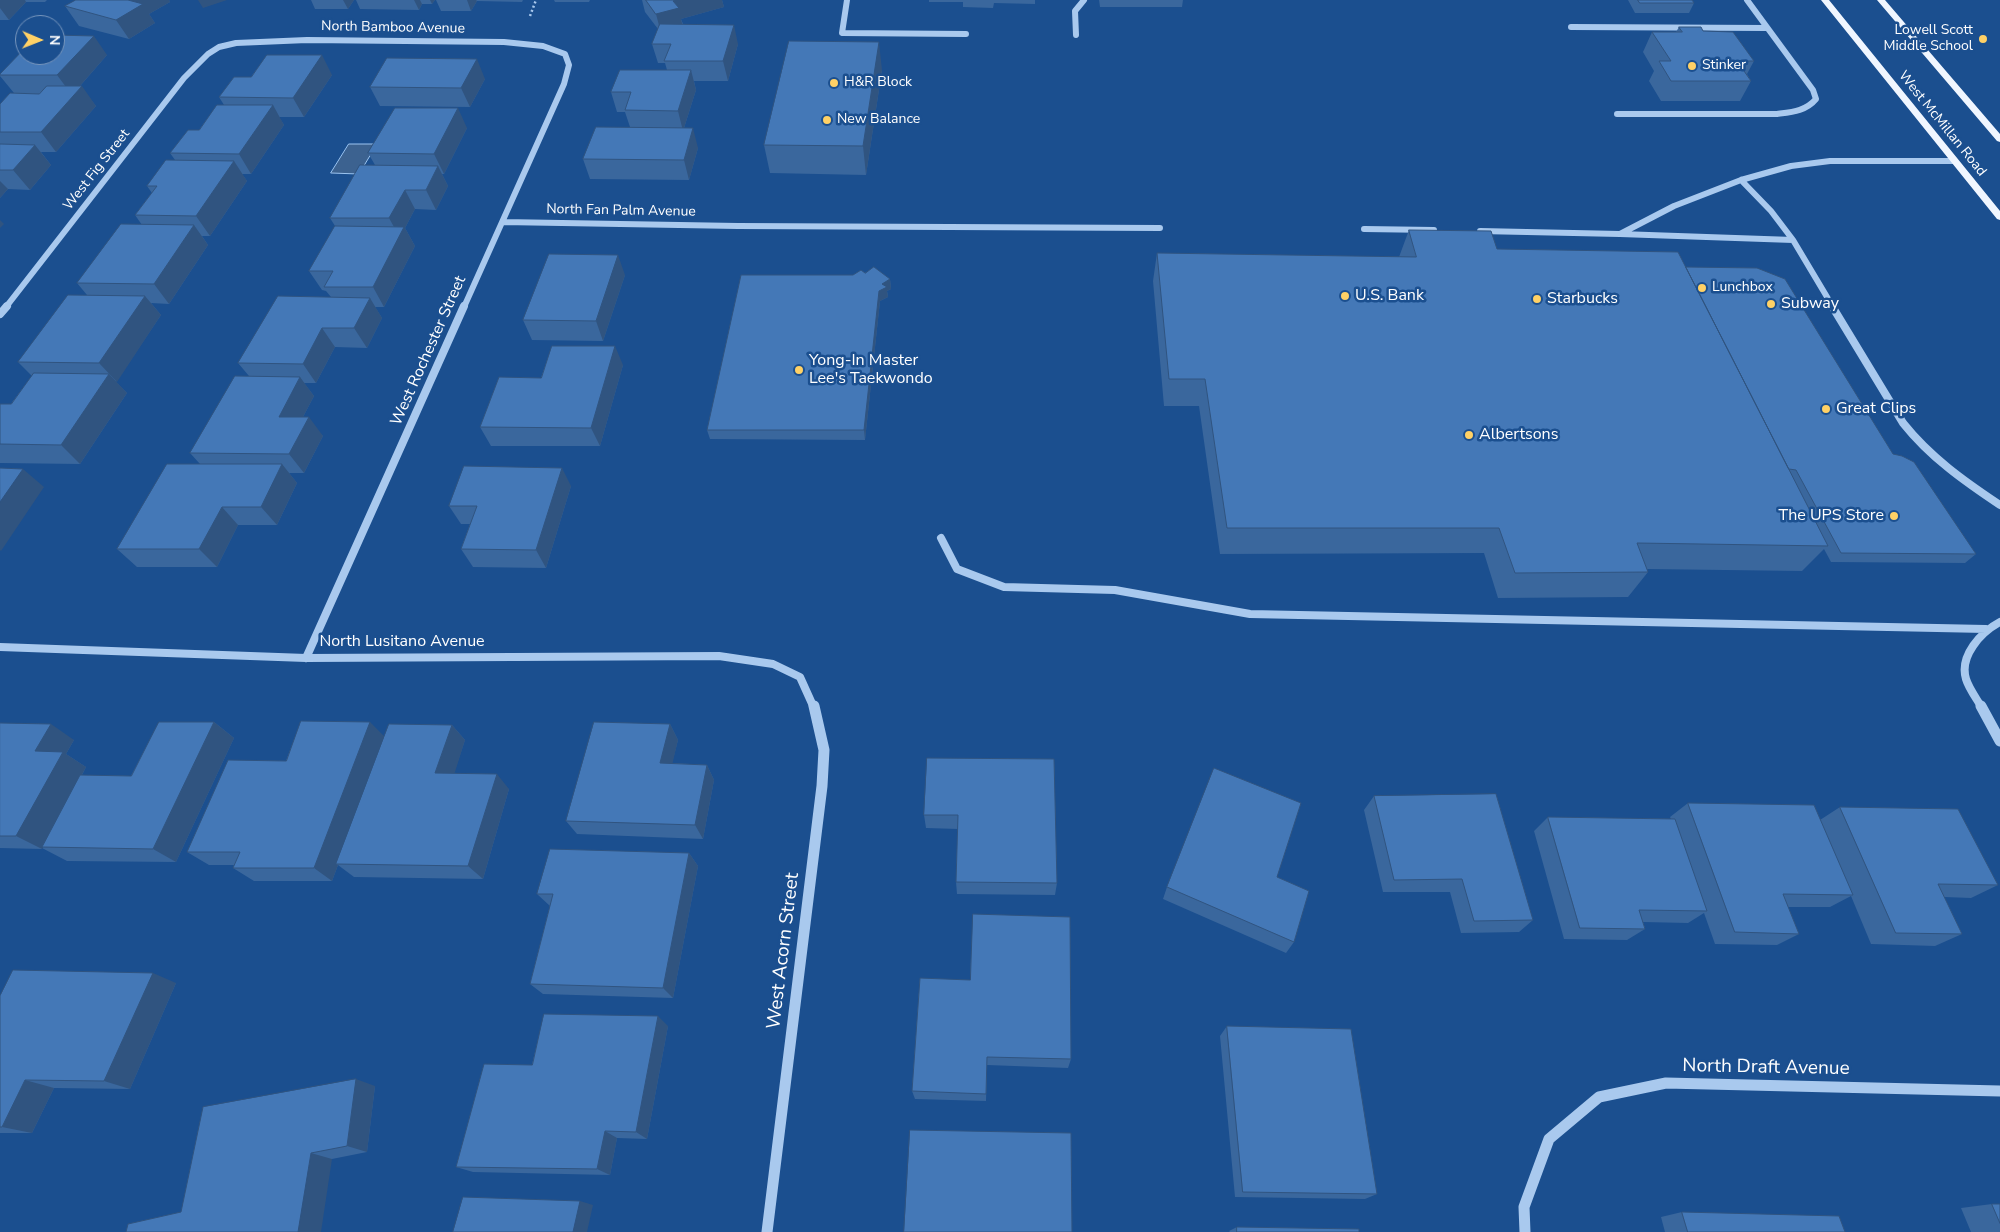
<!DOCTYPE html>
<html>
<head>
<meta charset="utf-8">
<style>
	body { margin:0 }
	#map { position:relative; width:2000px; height:1232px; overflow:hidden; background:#1b4f8f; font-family:"Nunito Sans",sans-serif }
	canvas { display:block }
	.north { position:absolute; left:15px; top:15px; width:50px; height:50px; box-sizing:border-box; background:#1b4f8f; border:1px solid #7695bc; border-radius:50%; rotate:91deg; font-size:14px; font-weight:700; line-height:20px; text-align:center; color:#fff }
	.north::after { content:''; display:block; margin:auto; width:18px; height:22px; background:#ffd166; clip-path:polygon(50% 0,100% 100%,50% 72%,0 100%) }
</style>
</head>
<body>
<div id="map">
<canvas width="2000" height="1232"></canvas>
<div class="north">N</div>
</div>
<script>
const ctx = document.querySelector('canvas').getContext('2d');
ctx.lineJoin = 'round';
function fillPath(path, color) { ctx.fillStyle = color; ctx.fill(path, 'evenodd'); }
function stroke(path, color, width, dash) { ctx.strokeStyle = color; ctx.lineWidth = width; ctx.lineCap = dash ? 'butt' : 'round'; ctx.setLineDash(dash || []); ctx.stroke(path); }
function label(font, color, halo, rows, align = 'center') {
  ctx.font = font + ' "Nunito Sans",sans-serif'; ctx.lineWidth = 5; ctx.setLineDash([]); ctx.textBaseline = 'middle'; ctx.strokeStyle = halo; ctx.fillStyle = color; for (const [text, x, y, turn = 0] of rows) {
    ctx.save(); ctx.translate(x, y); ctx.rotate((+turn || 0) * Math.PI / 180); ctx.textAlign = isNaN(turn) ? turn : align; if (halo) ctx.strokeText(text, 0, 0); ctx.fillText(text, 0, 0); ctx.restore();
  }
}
const water = new Path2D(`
	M349,144H377L359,174L331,173Z`);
const path = new Path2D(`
	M530,16L536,0`);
const minorFar2 = new Path2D(`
	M847,0L842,33L966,34
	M1571,27L1767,28
	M1076,35L1075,11L1084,0
	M1617,114H1777C1792,112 1806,111 1816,99L1813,90L1747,0
	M503,222L738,226L1160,228
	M1364,229L1434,230
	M1480,231L1620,234L1674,206L1741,180L1791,166L1830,161H1953
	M1620,234L1793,240L1771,211L1741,180
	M1793,240L1833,307
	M6,307L184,78L208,54L219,47L236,43L307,40L504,42L543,46L565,54L569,65L564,84L464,307`);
const minorFar1 = new Path2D(`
	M1832,306L1903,423C1930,457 1964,481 2000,505
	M0,314L7,306
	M941,538L957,569L1004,587L1115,590L1250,614L1986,629
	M0,647L306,658L719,656L773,664L800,677L814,708
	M306,658L464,306
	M1982,708C1977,699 1969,689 1966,679C1959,656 1981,632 2000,622`);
const minor = new Path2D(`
	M1981,706L2000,741
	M767,1232L822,786L824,750L814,706
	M1525,1232L1524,1207L1549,1139L1599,1097L1666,1083L2000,1091`);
const major = new Path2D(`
	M1821,0H1829L2000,211V220L1997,219Z
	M1877,0H1885L2000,134V142L1997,141Z`);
const wall = new Path2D(`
	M0,0H47L45,2H26L9,20H0Z
	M76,0H169L170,2L149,14L155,23L129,39L79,26L65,6Z
	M311,0H354L348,9H315Z
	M356,0H435L432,4H422L419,10L360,9Z
	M436,0H523L522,2L477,1L471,11H441Z
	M554,0H590L589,2H555Z
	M642,0H722L724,7L681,19L683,24L738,44L728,81H694L696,90L684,128L698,148L689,180L590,179L583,159L630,127L625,112H617L611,92L667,70L665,63H658L652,44L658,29L645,12Z
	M929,0H1035V4L994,3L993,8L963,7V2H929Z
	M1099,0H1183L1182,7H1100Z
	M1628,0H1692L1694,3L1689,13H1635Z
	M1679,27L1703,31L1754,61L1747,74L1751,81L1740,101H1661L1649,81L1654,71L1643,52L1652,32H1676Z
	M107,55L80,86L96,106L56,152H41L51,165L30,190L8,189L0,198V104L14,93L0,76V74Z
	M882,70L866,175L770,173L764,145Z
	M332,75L304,117H279L284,125L251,174H242L247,181L210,236H202L208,245L169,304L151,303L161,315L116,382L127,393L80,464L0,463V404H11L32,376L18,362L87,295L77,283L142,225L135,215L152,193L147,186L175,160L170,153L199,130L224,105L219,97L251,77Z
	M485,79L470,107L380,106L370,87Z
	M467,128L444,174H442L448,186L436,210L415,209L405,228L415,246L384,307H375L382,318L367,348L335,347L316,383H304L314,396L303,417L323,436L304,473H289L297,483L277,525H238L217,567H137L117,549L200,464L190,453L249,376L238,363L331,297L326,291L322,290L309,271L335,226L330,218L375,165L368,153Z
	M1409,230L1497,249L1686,267L1893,454L1976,554L1965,563L1831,562L1824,549L1802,571L1647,569L1648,572L1628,597L1498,598L1484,553L1220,554L1199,406H1164L1153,281L1157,253L1399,257Z
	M865,273L890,279L891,289L887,291L888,297L880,301L865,440L710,439L707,430L853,275Z
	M625,275L603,341L532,340L523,320Z
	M623,365L600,446H491L480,427L541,378Z
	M571,486L546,568L473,567L461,549L470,524H461L449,506Z
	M214,722L234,738L176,862L67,861L42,848V849L0,848V723L74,740L66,754L86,767L82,775L131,776Z
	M670,724L678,740L672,763L707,765L714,780L703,839L577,834L566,821Z
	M452,725L465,740L454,773L509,789L483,879L354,877L338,865L332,881H254L233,868L234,865H209L187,852L286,761L384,736Z
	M1054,759L1057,883L1055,895L957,894L956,882L958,829L926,828L924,815Z
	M1374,796L1533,920L1519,932L1461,933L1450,892H1383L1364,810Z
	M1688,803L1820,820L1840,807L1998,885L1971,898L1944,897L1962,934L1935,946L1871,944L1851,896L1830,907H1788L1799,934L1777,945L1715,944L1704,913L1688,923L1643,922L1645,929L1627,940L1564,939L1534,831L1548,817L1671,819L1670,817Z
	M689,853L698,866L673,998L543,994L530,984L550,906L537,894Z
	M1277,877L1294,942L1286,953L1163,899L1167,887Z
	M920,978L1071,1059L1068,1068L987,1065L986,1101L915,1099L912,1091Z
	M176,983L130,1089L54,1088L32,1133H0V996Z
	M668,1026L647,1139L617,1138L610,1175L473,1172L456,1167L532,1065Z
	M1227,1026L1377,1194L1365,1199L1235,1197L1220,1036Z
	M375,1086L367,1152L332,1159L181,1212Z
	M1992,1204H2000V1232H1971L1961,1208Z
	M1682,1212L1845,1232H1665L1661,1217Z
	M1237,1227L1359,1232H1230L1229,1231Z`);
const shadedWall = new Path2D(`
	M0,0H25L26,2L9,20L0,8Z
	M128,0H169L170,2L149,14L155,23L129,39L116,20Z
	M198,0H227L203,8Z
	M343,0H354L348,9Z
	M414,0H420L422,4L419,10Z
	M430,0H435L432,4Z
	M467,0H476L477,1L471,11Z
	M675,0H722L724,7L681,19L683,27L661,33L656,14L673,1Z
	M734,25L738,44L728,81L723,61Z
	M94,36L107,55L72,95L57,75Z
	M879,42L882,70L866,175L863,146Z
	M322,55L332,75L304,117L293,98Z
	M477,59L485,79L470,107L461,88Z
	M691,70L696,90L683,131L678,111Z
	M82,86L96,106L56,152L41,132Z
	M273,105L284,125L251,174L239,154Z
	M458,108L467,128L444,174L434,154Z
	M693,128L698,148L689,180L684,160Z
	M35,145L51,165L30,190L13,170Z
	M234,161L247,181L210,236L196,216Z
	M438,166L448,186L436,210L426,190Z
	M0,181L8,189L0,198Z
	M405,190L415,209L405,228L415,246L384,307L373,287L399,236L389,218Z
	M0,220L4,224L0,228Z
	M194,225L208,245L169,304L154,284Z
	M618,255L625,275L603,341L596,321Z
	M890,279L891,289L887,291L888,297L880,301L865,440L864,430L879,291L882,284Z
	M145,296L161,315L117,382L99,363Z
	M370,298L382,318L367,348L354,328Z
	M322,328L335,347L316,383L303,364Z
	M615,346L623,365L600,446L591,428Z
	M109,374L127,393L80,464L61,445Z
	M300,377L314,396L293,436L279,417Z
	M309,417L323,436L304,473L289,454Z
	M282,464L297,483L277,525L261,507Z
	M562,468L571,486L546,568L536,550Z
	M23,469L44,487L1,551L0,550V502Z
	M222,507L238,525L217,567L199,549Z
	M214,722L234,738L176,862L153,849Z
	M370,722L385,737L336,864L338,865L332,881L314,868Z
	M51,724L74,740L66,754L86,767L42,849L16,836L35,751Z
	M670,724L678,740L669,778L660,763Z
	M452,725L465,740L450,788L435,773Z
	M707,765L714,780L703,839L695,825Z
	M497,774L509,789L483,879L468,866Z
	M689,853L698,866L673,998L663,988Z
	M153,973L176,983L130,1089L104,1081Z
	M658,1016L668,1026L647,1139L636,1132Z
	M356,1079L375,1086L367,1152L347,1146Z
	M25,1080L54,1088L32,1133L2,1127Z
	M605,1131L617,1138L610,1175L597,1169Z
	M311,1153L332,1159L321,1232H298Z
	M580,1201L593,1205L587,1232H573Z`);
const building = new Path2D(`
	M76,0H128L143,4L116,20L65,6Z
	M646,0H675L673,1L679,8L656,14Z
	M1638,0H1692L1694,3H1640Z
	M660,24L734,25L723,61H664L671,44H652Z
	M1679,27H1701L1703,31L1733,32L1754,61H1737L1751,81H1671L1659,61H1671L1652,32H1682Z
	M55,35L94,36L57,75H0V74L25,48V55H55Z
	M789,41L879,42L863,146L764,145Z
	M267,55H322L293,98L219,97L234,77H251Z
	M387,58L477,59L461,88L370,87Z
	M620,70H691L678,111L625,110L631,92H611Z
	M47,86H82L41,132H0V104L10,93L39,94Z
	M217,105H273L239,154L170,153L188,130H199Z
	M395,108H458L434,154L368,153Z
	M596,127L693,128L684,160L583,159Z
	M0,144L35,145L13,170H0Z
	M166,160L234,161L196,216L135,215L157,186H147Z
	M360,165L438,166L426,190H405L389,218H330Z
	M121,224L194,225L154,284L77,283Z
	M335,226L404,227L373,287H324L333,271H309Z
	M1409,230L1491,231L1497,249L1678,252L1828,546L1637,543L1648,572L1515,573L1499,528H1227L1205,379H1169L1157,253L1416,257Z
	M549,254L618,255L596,321L523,320Z
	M874,267L890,279L882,284L887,287L879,291L864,430H707L741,275H853L861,270L865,273Z
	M1686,267L1757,268L1785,279L1893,454L1902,456L1914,462L1976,554L1841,553L1796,470L1789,469Z
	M68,295L145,296L99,363L18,362Z
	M278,296L370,298L354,328H322L303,364L238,363Z
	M552,346H615L591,428L480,427L499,377L541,378Z
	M34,373L109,374L61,445L0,444V404H11Z
	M235,376L300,377L279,417H309L289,454L190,453Z
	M167,464H282L261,507H222L199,549H117Z
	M464,466L562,468L536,550L461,549L477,506H449Z
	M0,468L23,469L0,502Z
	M301,721L370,722L314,868H233L240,852H187L228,760L286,761Z
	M159,722H214L153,849L42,847L80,775L131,776Z
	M594,722L670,724L660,763L707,765L695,825L566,821Z
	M0,723L51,724L35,751L63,752L16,836H0Z
	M389,724L452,725L435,773L497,774L468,866L336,864Z
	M927,758L1054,759L1057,883L956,882L958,815H924Z
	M1214,768L1301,803L1277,877L1309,891L1294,942L1167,887Z
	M1496,794L1533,920L1474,921L1462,879L1394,880L1374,796Z
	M1688,803L1814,805L1853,895L1783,894L1799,934L1735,932Z
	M1840,807L1958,809L1998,885L1938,884L1962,934L1896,933Z
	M1548,817L1675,819L1707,911L1639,910L1645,929L1580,928Z
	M550,849L689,853L663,988L530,984L553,894H537Z
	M973,914L1070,917L1071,1059L987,1057L986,1094L912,1091L920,978L970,980Z
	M13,970L153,973L104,1081L25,1080L2,1127H0V996Z
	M544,1014L658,1016L636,1132L605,1131L597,1169L456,1167L484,1064L532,1065Z
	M1227,1026L1351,1029L1377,1194L1243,1192Z
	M356,1079L347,1146L311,1153L298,1232H126L128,1224L181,1212L203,1107Z
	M910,1130L1071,1133L1072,1232H904Z
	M463,1197L580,1201L573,1232H453Z
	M1992,1204H2000V1223Z
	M1682,1212L1839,1216L1845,1232H1688Z
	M1237,1227L1359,1229V1232H1237Z`);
const markers = [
	[1983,39,5,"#ffd166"],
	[1692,66,5,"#ffd166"],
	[834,83,5,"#ffd166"],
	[827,120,5,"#ffd166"],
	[1702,288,5,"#ffd166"],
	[1345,296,5,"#ffd166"],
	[1537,299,5,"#ffd166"],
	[1771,304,5,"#ffd166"],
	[799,370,5,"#ffd166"],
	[1826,409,5,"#ffd166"],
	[1469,435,5,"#ffd166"],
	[1894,516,5,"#ffd166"]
];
const farStreetnames = [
	["North Bamboo Avenue",393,28,1],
	["West McMillan Road",1942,124,51],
	["West Fig Street",97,170,-52],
	["North Fan Palm Avenue",621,211,1]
];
const farPoinames = [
	["Lowell Scott",1973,31,"right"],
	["Middle School",1973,47,"right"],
	["Stinker",1702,66],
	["H&R Block",844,83],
	["New Balance",837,120],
	["Lunchbox",1712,288]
];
const poiNames = [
	["U.S. Bank",1355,296],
	["Starbucks",1547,299],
	["Subway",1781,304],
	["Yong-In Master",809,361],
	["Lee's Taekwondo",809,379],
	["Great Clips",1836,409],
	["Albertsons",1479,435],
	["The UPS Store",1884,516,"right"]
];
const streetNames = [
	["West Rochester Street",429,351,-66],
	["North Lusitano Avenue",402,642]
];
const nearStreetnames = [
	["West Acorn Street",784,951,-83],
	["North Draft Avenue",1766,1068,1]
];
fillPath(water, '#3c6290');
stroke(water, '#9cc4f0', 1);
stroke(path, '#a9c9ee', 2.5, [2, 2.5]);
stroke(minorFar2, '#a9c9ee', 6);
stroke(minorFar1, '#a9c9ee', 8);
stroke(minor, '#a9c9ee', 11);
fillPath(major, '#f0f6ff');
fillPath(wall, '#3a679d');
fillPath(shadedWall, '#305480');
fillPath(building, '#4478b7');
stroke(building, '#305480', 1);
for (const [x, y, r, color] of markers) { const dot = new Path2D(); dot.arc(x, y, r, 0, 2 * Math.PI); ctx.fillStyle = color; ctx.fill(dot); stroke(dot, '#1b4f8f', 2); }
label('14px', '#fff', '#1b4f8f', farStreetnames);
label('14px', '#fff', '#1b4f8f', farPoinames, 'left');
label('16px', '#fff', '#1b4f8f', poiNames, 'left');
label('16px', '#fff', '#1b4f8f', streetNames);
label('19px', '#fff', '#1b4f8f', nearStreetnames);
</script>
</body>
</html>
